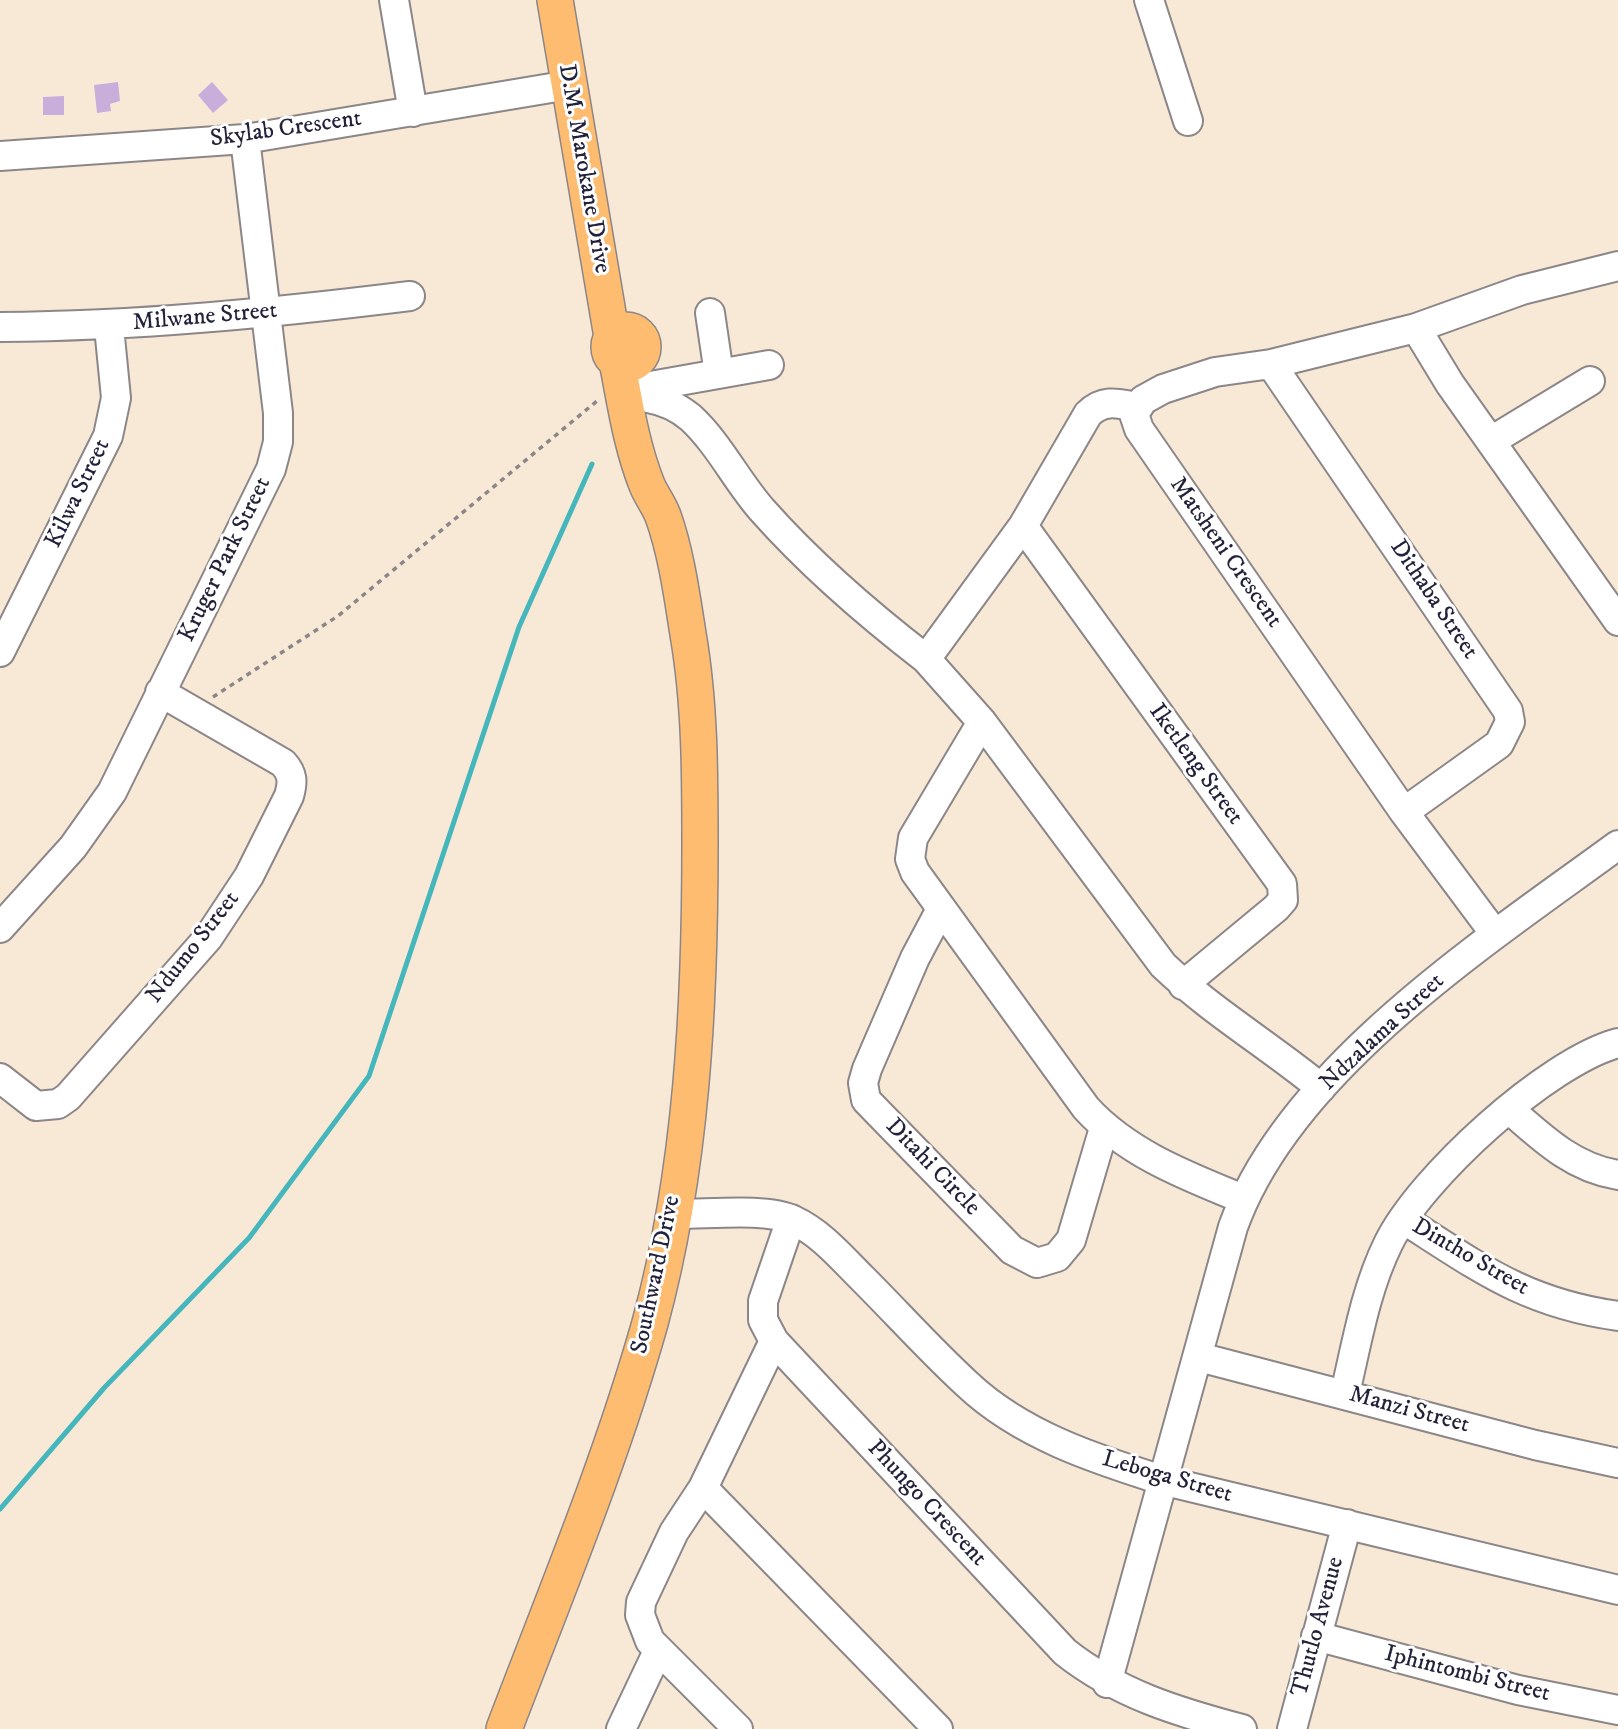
<!DOCTYPE html>
<html>
<head>
<meta charset="utf-8">
<style>
	body { margin:0 }
	canvas { display:block; background:#f7e9d6 }
</style>
</head>
<body>
<canvas width="1618" height="1729"></canvas>
<script>
const ctx = document.querySelector('canvas').getContext('2d');
ctx.lineJoin = 'round';
function stroke(path, color, width, dash) { ctx.strokeStyle = color; ctx.lineWidth = width; ctx.lineCap = dash ? 'butt' : 'round'; ctx.setLineDash(dash || []); ctx.stroke(path); }
function fillPath(path, color) { ctx.fillStyle = color; ctx.fill(path, 'evenodd'); }
function label(font, color, halo, rows, align = 'center') {
  ctx.font = font + ' "IM FELL DW Pica",serif'; ctx.lineWidth = 6; ctx.setLineDash([]); ctx.textBaseline = 'middle'; ctx.strokeStyle = halo; ctx.fillStyle = color; for (const [text, x, y, turn = 0] of rows) {
    ctx.save(); ctx.translate(x, y); ctx.rotate((+turn || 0) * Math.PI / 180); ctx.textAlign = isNaN(turn) ? turn : align; if (halo) ctx.strokeText(text, 0, 0); ctx.fillText(text, 0, 0); ctx.restore();
  }
}
const stream = new Path2D(`
	M0,1509L104,1388L249,1238L369,1076L519,627L592,464`);
const building = new Path2D(`
	M118,82L120,101L110,104L111,111L97,113L94,85Z
	M212,82L228,100L213,113L198,95Z
	M64,96V115H43V97Z`);
const path = new Path2D(`
	M213,697L338,616L597,401`);
const minor = new Path2D(`
	M394,0L413,112
	M1149,0L1188,121
	M0,156L245,139L569,85
	M710,313L719,374
	M0,327C139,326 272,313 410,296
	M1416,328L1450,384L1618,621
	M1271,364L1508,711L1510,722L1499,744L1404,812
	M645,387L769,365
	M648,398C665,401 678,407 691,418C720,445 737,482 763,511C811,565 869,615 926,659
	M1137,407C1117,403 1103,399 1088,414L1023,526L926,659L982,722L1163,965C1211,1011 1270,1046 1321,1088
	M1491,441L1590,381
	M1023,526L1282,884L1283,900L1276,908L1183,985
	M0,652L108,436L116,398L109,327
	M982,722L913,838L910,859L915,872L1086,1108C1128,1154 1187,1176 1243,1199
	M941,909L915,958L867,1069L863,1083L866,1100L1012,1250L1037,1263L1057,1257L1071,1240L1104,1128
	M0,928L73,847L112,792L271,469L278,442V413L245,139
	M1495,934L1404,812L1139,429L1134,414L1143,400L1163,389L1215,372L1271,364L1416,328L1522,290L1618,266
	M0,1078L36,1106L58,1104L68,1097L208,938L249,876L289,796C293,782 293,774 283,763L160,692
	M1509,1109C1542,1138 1573,1168 1618,1175
	M672,1214C704,1215 765,1207 793,1220C821,1233 841,1257 862,1278C897,1313 930,1350 967,1384C1021,1435 1095,1459 1165,1481L1618,1590
	M791,1219L763,1301V1320L774,1341L1065,1652C1118,1694 1178,1712 1242,1729
	M1403,1219C1480,1268 1525,1303 1618,1316
	M1199,1357L1535,1445L1618,1463
	M1345,1393C1357,1343 1365,1291 1388,1244C1420,1178 1547,1062 1618,1043
	M703,1488L938,1729
	M1316,1636L1518,1690L1618,1710
	M1107,1683L1233,1227C1289,1069 1487,941 1618,845
	M621,1729L658,1651
	M738,1729L650,1641L640,1615L641,1602L674,1532L703,1488L774,1341
	M1292,1729L1347,1524`);
const major = new Path2D(`
	M555,0L612,337
	M609 347a17 17 0 1 1 34 0a17 17 0 1 1-34 0Z
	M504,1729C555,1595 611,1461 650,1323C692,1169 700,1004 700,845C700,775 700,703 688,634C682,596 676,552 663,516C659,505 651,495 647,485C631,445 625,402 617,361`);
const streetNames = [
	["Skylab Crescent",286,130,-8],
	["D.M. Marokane Drive",583,169,80],
	["Milwane Street",205,318,-5],
	["Kilwa Street",79,494,-64],
	["Matsheni Crescent",1225,553,55],
	["Kruger Park Street",226,560,-64],
	["Dithaba Street",1433,600,56],
	["Iketleng Street",1195,765,54],
	["Ndumo Street",194,948,-52],
	["Ndzalama Street",1383,1033,-43],
	["Ditahi Circle",932,1168,46],
	["Dintho Street",1470,1258,30],
	["Southward Drive",657,1275,-78],
	["Manzi Street",1409,1411,15],
	["Leboga Street",1167,1478,16],
	["Phungo Crescent",926,1504,47],
	["Thutlo Avenue",1319,1627,-75],
	["Iphintombi Street",1467,1675,14]
];
stroke(stream, '#46b6bd', 5);
fillPath(building, '#c9aedc');
stroke(minor, '#8c8688', 32);
stroke(major, '#8c8688', 38);
stroke(path, '#8c8688', 3.5, [5, 5]);
stroke(minor, '#fff', 28);
stroke(major, '#febc70', 35);
label('24px', '#22223b', '#fff', streetNames);
</script>
</body>
</html>
